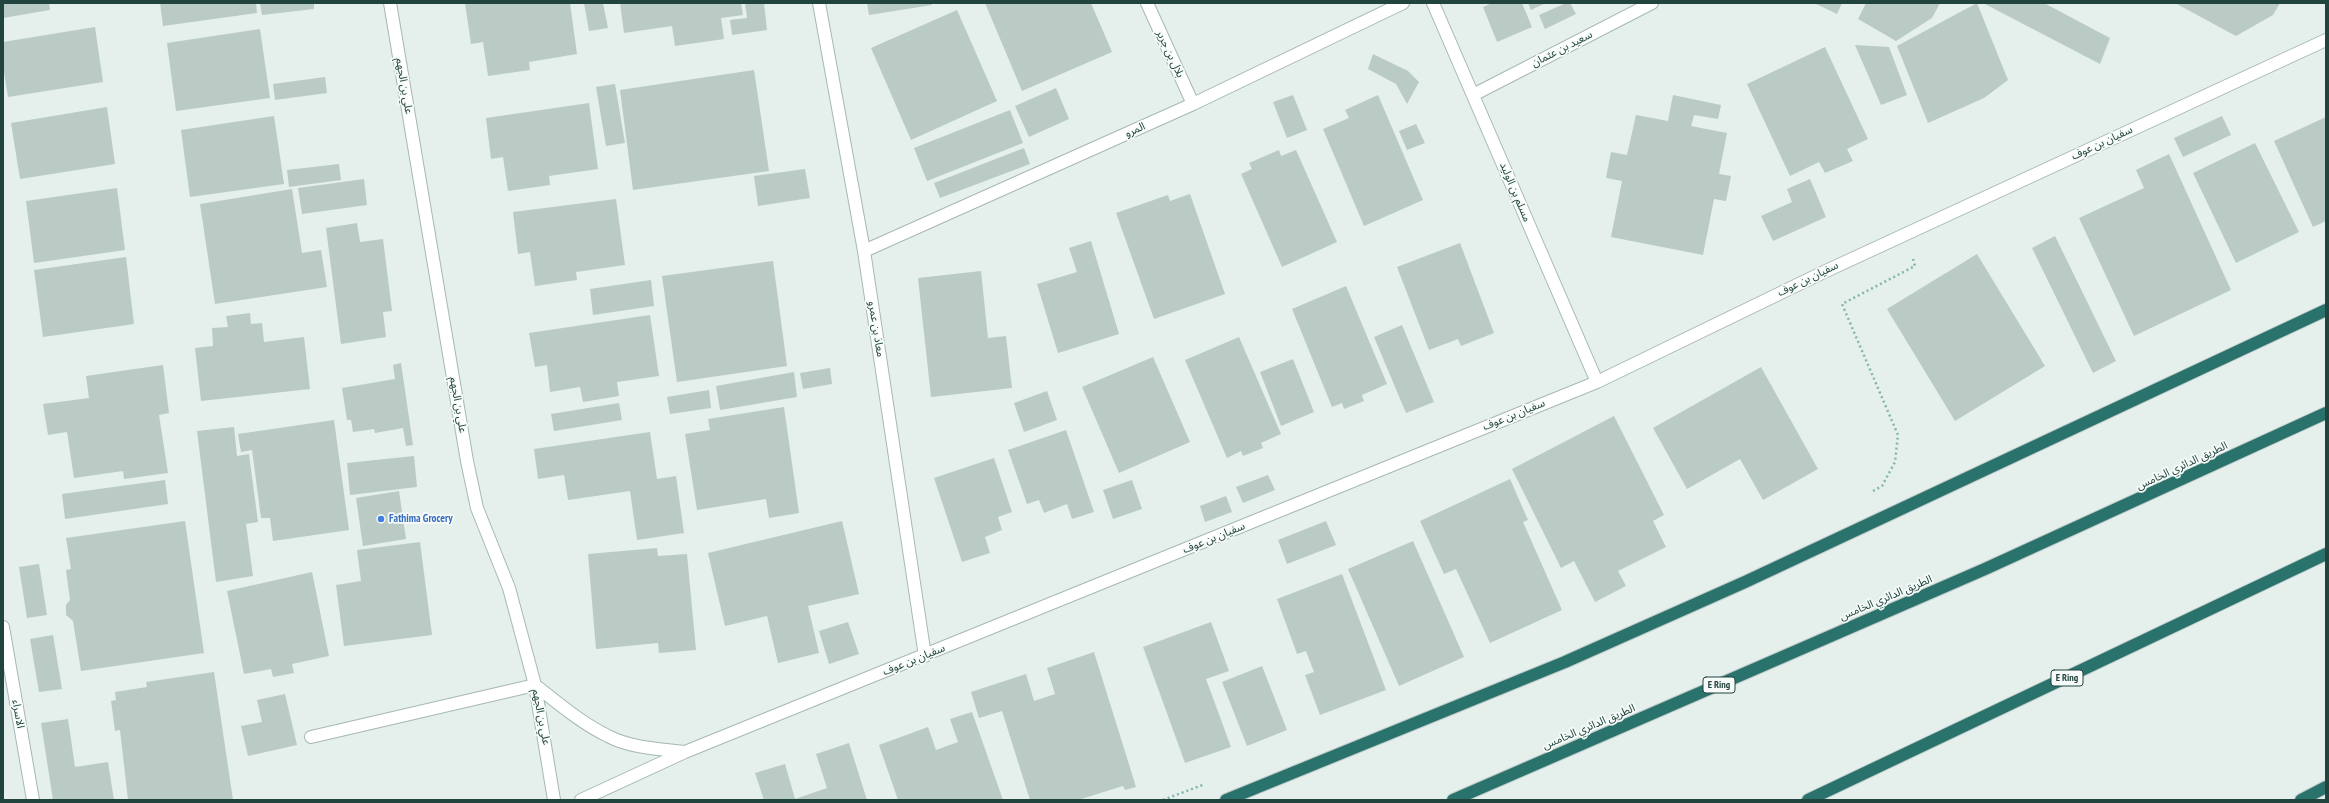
<!DOCTYPE html>
<html>
<head>
<meta charset="utf-8">
<style>
	body { margin:0 }
	#map { position:relative; width:2329px; height:803px; overflow:hidden; background:#e5efec; font-family:"PT Sans Narrow",sans-serif }
	canvas { display:block }
	.frame { position:absolute; inset:0; border:4px solid #22443e; pointer-events:none }
</style>
</head>
<body>
<div id="map">
<canvas width="2329" height="803"></canvas>
<div class="frame"></div>
</div>
<script>
const ctx = document.querySelector('canvas').getContext('2d');
ctx.lineJoin = 'round';
function fillPath(path, color) { ctx.fillStyle = color; ctx.fill(path, 'evenodd'); }
function stroke(path, color, width, dash) { ctx.strokeStyle = color; ctx.lineWidth = width; ctx.lineCap = dash ? 'butt' : 'round'; ctx.setLineDash(dash || []); ctx.stroke(path); }
function label(font, color, halo, rows, align = 'center') {
  ctx.font = font + ' "PT Sans Narrow","Noto Sans Arabic",sans-serif'; ctx.lineWidth = 3.5; ctx.setLineDash([]); ctx.textBaseline = 'middle'; ctx.strokeStyle = halo; ctx.fillStyle = color; for (const [text, x, y, turn = 0] of rows) {
    ctx.save(); ctx.translate(x, y); ctx.rotate((+turn || 0) * Math.PI / 180); ctx.textAlign = isNaN(turn) ? turn : align; if (halo) ctx.strokeText(text, 0, 0); ctx.fillText(text, 0, 0); ctx.restore();
  }
}
const building = new Path2D(`
	M3,3H49L50,10L3,18Z
	M160,3H256L257,13L163,26Z
	M260,3H314V9L262,15Z
	M465,3H570L577,54L529,62L530,70L488,76L483,42L471,44Z
	M584,3H603L608,28L589,31Z
	M620,3H741L743,15L721,18L724,39L675,46L672,26L624,33Z
	M745,3H764L767,30L732,35L730,20L747,18Z
	M867,3H931L932,5L869,15Z
	M985,3H1091L1112,52L1022,91Z
	M1492,3H1522L1532,27L1497,42L1483,7Z
	M1528,3H1546L1531,10Z
	M1566,3H1570L1576,14L1545,29L1539,15Z
	M1814,3H1842L1837,14Z
	M1866,3H1940L1932,18L1896,41L1858,19Z
	M1977,3L2008,80L1984,98L1928,123L1897,46Z
	M1983,3H2044L2110,38L2100,64Z
	M2175,3H2280L2273,15L2236,36Z
	M957,10L997,101L911,140L871,48Z
	M95,27L103,82L8,97L3,66V42Z
	M260,29L270,98L176,111L167,43Z
	M1855,45L1889,47L1907,95L1881,105Z
	M1825,47L1868,139L1847,149L1853,161L1825,173L1819,162L1790,176L1747,84Z
	M1373,54L1408,71L1419,82L1407,104L1396,84L1368,69Z
	M754,70L769,171L633,190L620,90Z
	M325,77L327,93L275,100L273,84Z
	M615,84L625,143L606,146L596,87Z
	M1056,88L1069,119L1029,137L1015,106Z
	M1293,95L1307,130L1287,138L1273,102Z
	M1378,95L1423,200L1364,226L1323,129L1349,118L1345,110Z
	M1673,95L1721,105L1718,119L1694,115L1691,126L1727,133L1719,174L1731,176L1726,201L1714,199L1703,255L1611,237L1622,181L1606,178L1611,152L1627,155L1636,115L1668,121Z
	M589,103L598,169L549,176L550,185L508,191L503,157L491,159L486,118Z
	M107,107L115,164L20,179L11,123Z
	M1010,110L1023,143L927,181L914,148Z
	M274,116L284,184L190,197L181,130Z
	M2222,116L2231,135L2183,157L2174,138Z
	M2326,117V221L2313,227L2274,141Z
	M1416,124L1425,143L1407,150L1399,131Z
	M2255,143L2299,232L2236,263L2193,173Z
	M1024,148L1030,164L940,198L934,183Z
	M1279,150L1281,156L1296,150L1337,242L1282,267L1241,174L1252,169L1249,163Z
	M2169,154L2231,290L2134,336L2079,218L2144,188L2136,170Z
	M339,164L341,180L289,187L287,170Z
	M805,169L810,198L758,206L754,176Z
	M364,179L367,205L302,214L298,188Z
	M1810,179L1826,217L1773,241L1761,216L1792,202L1787,189Z
	M117,188L125,250L34,263L26,201Z
	M292,189L302,253L321,250L327,287L215,304L200,204Z
	M1190,194L1225,294L1154,319L1116,213L1168,195L1170,201Z
	M616,199L625,265L576,272L577,280L535,286L530,252L518,254L513,212Z
	M357,223L360,242L383,239L392,311L383,312L386,337L341,344L326,228Z
	M2055,236L2116,361L2093,373L2032,248Z
	M1091,241L1119,334L1058,353L1037,284L1077,272L1069,248Z
	M1460,243L1494,333L1461,346L1458,339L1429,350L1397,267Z
	M1977,254L2045,366L1955,421L1887,309Z
	M126,257L134,324L43,337L34,270Z
	M773,261L787,366L677,382L662,276Z
	M981,271L988,338L1006,336L1012,388L931,397L918,278Z
	M651,280L654,306L593,315L590,289Z
	M1346,286L1387,384L1362,395L1364,401L1344,409L1342,403L1332,407L1292,309Z
	M250,313L251,324L262,323L264,342L304,337L310,389L201,401L195,348L213,346L212,328L228,327L226,316Z
	M650,315L659,376L617,382L619,396L583,402L580,387L550,392L547,365L535,367L529,333Z
	M1402,325L1434,402L1406,413L1374,337Z
	M1239,337L1281,434L1261,443L1263,448L1243,456L1241,451L1227,458L1185,360Z
	M1153,357L1190,442L1119,473L1082,387Z
	M1293,359L1314,412L1281,426L1260,372Z
	M401,363L413,445L406,446L403,428L375,433L374,429L353,432L351,420H347L342,388L395,379L393,365Z
	M163,365L169,413L159,415L168,473L124,479L123,471L74,478L67,432L48,435L43,404L89,398L86,376Z
	M1761,367L1818,469L1763,500L1740,459L1687,489L1653,428Z
	M830,368L832,384L803,389L800,373Z
	M794,372L797,397L720,410L716,386Z
	M709,390L711,408L670,414L667,397Z
	M1047,391L1057,420L1024,432L1014,403Z
	M619,403L622,420L554,431L551,414Z
	M784,407L799,513L769,518L766,499L697,510L685,434L710,430L708,419Z
	M1614,416L1664,515L1653,521L1666,547L1618,571L1626,586L1595,602L1574,561L1561,568L1512,469Z
	M334,420L349,530L273,541L270,518H261L252,450L241,452L238,434Z
	M234,427L237,456L249,454L258,522L246,524L253,576L216,582L197,431Z
	M1066,430L1094,512L1072,519L1067,504L1044,513L1039,500L1027,504L1008,450Z
	M650,432L657,479L676,476L684,533L637,540L630,491L568,500L564,475L538,479L534,449Z
	M414,456L417,487L350,495L347,463Z
	M994,458L1012,512L998,517L1002,530L985,537L990,553L962,562L934,478Z
	M1268,475L1275,490L1243,503L1236,487Z
	M1510,479L1528,520L1523,522L1562,610L1490,643L1456,569L1444,574L1420,521Z
	M165,480L168,504L65,519L62,494Z
	M1132,480L1142,509L1113,519L1103,490Z
	M399,491L406,539L363,546L356,498Z
	M1226,496L1232,512L1205,522L1200,506Z
	M185,521L204,653L81,671L73,621L66,615V605L70,600L66,570L71,569L66,538Z
	M842,521L859,594L808,606L819,653L778,663L767,616L725,626L708,553Z
	M1326,521L1336,545L1287,564L1278,540Z
	M1413,541L1464,657L1399,686L1348,569Z
	M420,542L432,635L344,646L336,585L361,581L357,550Z
	M657,548L658,556L687,554L696,650L659,653L658,643L596,649L588,554Z
	M39,564L47,615L27,618L19,567Z
	M312,572L329,656L292,664L294,673L273,677L271,669L244,674L227,591Z
	M1342,574L1386,690L1320,715L1305,675L1314,672L1306,651L1297,654L1277,599Z
	M848,622L859,654L829,664L819,631Z
	M1211,622L1229,671L1206,679L1231,747L1185,763L1143,647Z
	M53,635L62,689L39,692L30,639Z
	M1094,652L1136,787L1125,790L1123,786L1078,800H1030L1002,711L979,718L971,692L1026,674L1034,701L1055,694L1047,668Z
	M1262,666L1287,730L1247,746L1222,682Z
	M214,672L233,800H128L120,730L115,731L111,701L116,700L115,692L147,687L146,682Z
	M285,694L297,745L248,756L241,726L262,722L257,700Z
	M972,712L1003,800H898L879,745L928,727L936,750L958,742L950,719Z
	M68,719L75,767L108,762L114,800H53L41,723Z
	M849,743L867,800H764L755,773L785,764L795,799L827,788L816,754Z`);
const path = new Path2D(`
	M1873,491L1882,486L1895,462L1898,435L1842,304L1915,266L1913,259
	M1163,800L1205,784`);
const street = new Path2D(`
	M390,3L467,461L477,508L509,588L535,685L554,800
	M819,3L864,251L925,656
	M1147,3L1193,104
	M1433,3L1597,382
	M1473,95L1652,3
	M864,251L1193,104L1403,3
	M3,627L33,800
	M311,737L535,685C558,703 581,723 608,736C630,748 661,749 685,752
	M581,800L685,752L1597,382L1826,271L2326,40`);
const highway = new Path2D(`
	M1226,800L1565,662L1745,582L2326,310
	M1453,800L1985,569L2326,413
	M1808,800L2326,554
	M2301,800L2326,787`);
const markers = [
	[381,519,4,"#3f7fe0"]
];
const shields = [
	[2067,678,32],
	[1719,685,32]
];
const shieldNames = [
	["E Ring",2067,678],
	["E Ring",1719,685]
];
const streetNames = [
	["سعيد بن عثمان",1562,49,-27],
	["بلال بن جرير",1170,54,65],
	["علي بن الجهم",404,86,80],
	["المرو",1135,130,-24],
	["سفيان بن عوف",2102,143,-25],
	["مسلم بن الوليد",1515,192,67],
	["سفيان بن عوف",1808,279,-26],
	["معاذ بن عمرو",876,329,81],
	["علي بن الجهم",458,405,80],
	["سفيان بن عوف",1514,415,-22],
	["الطريق الدائري الخامس",2182,466,-25],
	["سفيان بن عوف",1214,538,-22],
	["الطريق الدائري الخامس",1886,598,-23],
	["سفيان بن عوف",914,660,-22],
	["الاسراء",18,714,80],
	["علي بن الجهم",541,717,79],
	["الطريق الدائري الخامس",1589,727,-23]
];
const shopNames = [
	["Fathima Grocery",389,519]
];
fillPath(building, '#bacbc5');
stroke(street, '#a7b8b4', 14);
stroke(highway, '#c1cbc9', 14);
stroke(path, '#82b6ac', 2.5, [2, 3]);
stroke(street, '#fff', 12);
stroke(highway, '#2a736d', 12);
for (const [x, y, r, color] of markers) { const dot = new Path2D(); dot.arc(x, y, r, 0, 2 * Math.PI); ctx.fillStyle = color; ctx.fill(dot); stroke(dot, '#f6fbf9', 1.5); }
for (const [x, y, w] of shields) { const box = new Path2D(); box.roundRect(x - w / 2, y - 8, w, 16, 3); ctx.fillStyle = '#f6fbf9'; ctx.fill(box); stroke(box, '#22443e', 1); }
label('bold 10px', '#22443e', null, shieldNames);
label('11px', '#22443e', '#f6fbf9', streetNames);
label('bold 11px', '#366cbe', '#f6fbf9', shopNames, 'left');
</script>
</body>
</html>
